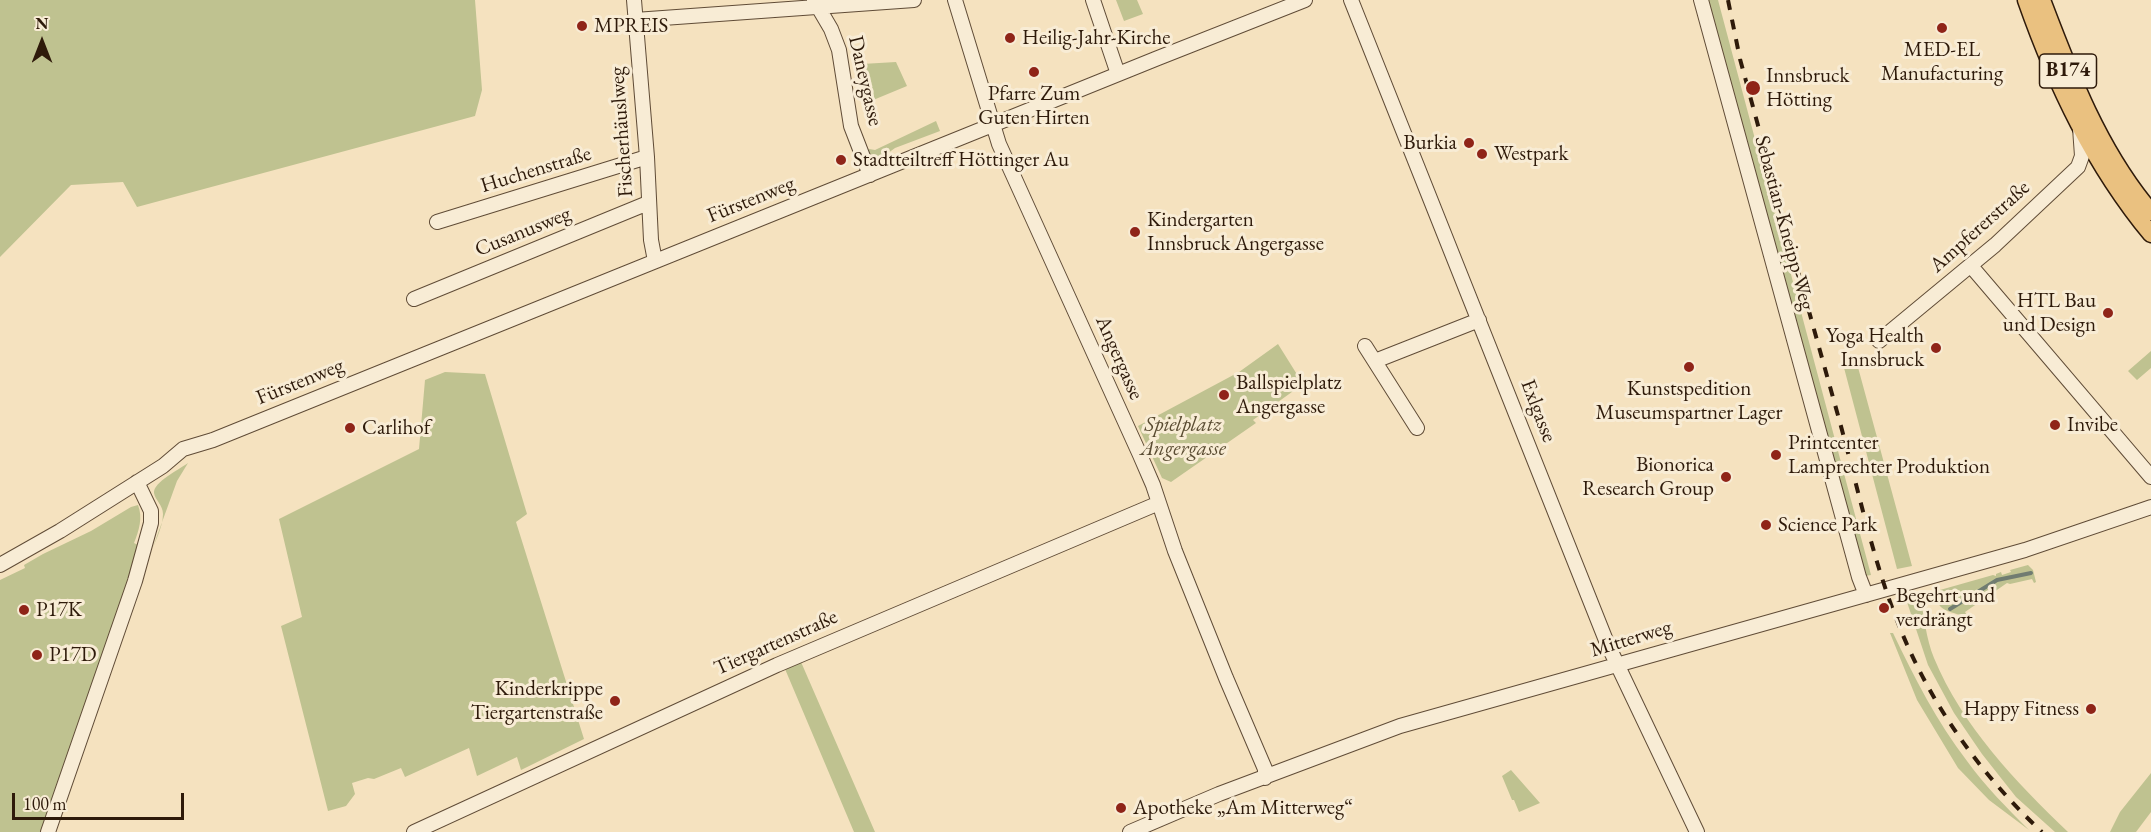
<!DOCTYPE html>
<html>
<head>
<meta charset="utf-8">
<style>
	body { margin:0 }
	#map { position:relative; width:2151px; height:832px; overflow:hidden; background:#f5e2bf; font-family:"EB Garamond",serif }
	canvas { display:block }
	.north { position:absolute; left:12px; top:12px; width:60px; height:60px; -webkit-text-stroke:4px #f8ecd5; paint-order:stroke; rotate:0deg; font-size:16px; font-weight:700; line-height:24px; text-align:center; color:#2e1a0a }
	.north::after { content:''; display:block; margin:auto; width:21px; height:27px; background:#2e1a0a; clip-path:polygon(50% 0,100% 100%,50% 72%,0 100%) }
	.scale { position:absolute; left:12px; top:793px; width:172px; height:27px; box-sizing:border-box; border:3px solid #2e1a0a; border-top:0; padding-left:8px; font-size:18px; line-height:21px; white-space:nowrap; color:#2e1a0a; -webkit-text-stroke:4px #f8ecd5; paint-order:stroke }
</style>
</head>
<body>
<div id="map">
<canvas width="2151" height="832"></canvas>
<div class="north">N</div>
<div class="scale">100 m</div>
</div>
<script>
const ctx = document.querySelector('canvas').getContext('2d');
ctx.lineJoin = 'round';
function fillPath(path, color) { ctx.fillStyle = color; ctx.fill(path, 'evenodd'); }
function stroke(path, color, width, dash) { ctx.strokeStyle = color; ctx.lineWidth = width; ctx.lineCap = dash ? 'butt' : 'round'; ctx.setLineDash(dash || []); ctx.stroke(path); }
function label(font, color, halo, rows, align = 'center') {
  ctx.font = font + ' "EB Garamond",serif'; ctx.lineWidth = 6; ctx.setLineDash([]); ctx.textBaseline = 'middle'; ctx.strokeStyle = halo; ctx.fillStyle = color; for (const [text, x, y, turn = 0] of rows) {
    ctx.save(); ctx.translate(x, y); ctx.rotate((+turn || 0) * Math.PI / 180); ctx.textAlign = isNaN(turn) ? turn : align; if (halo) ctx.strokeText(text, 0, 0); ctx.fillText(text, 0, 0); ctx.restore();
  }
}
const green = new Path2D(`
	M0,0H475L482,90L475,116L137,207L123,182L71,185L0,257Z
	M1116,0H1137L1143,14L1124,21Z
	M1708,0H1718L1871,575L1865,576Z
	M896,62L907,86L866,103L862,64Z
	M936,121L940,131L895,148L880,159L872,160L868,152L869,149L875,150Z
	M1278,344L1303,384L1253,420L1256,423L1171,482L1162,478L1138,426L1239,372Z
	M2151,351V368L2137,380L2128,371Z
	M1856,360L1859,371L1912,566L1897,569L1843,364Z
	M445,372L485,374L527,514L516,522L584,739L521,770L517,757L477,776L469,748L405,777L401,768L374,779L368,778L352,783L355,794L346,806L328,811L281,626L302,617L279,519L419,449L425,380Z
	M188,463L177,481L149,558C153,545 163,528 163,514C163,505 155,500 154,493C153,482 180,469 188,463Z
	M138,505C143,518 139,530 134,543L138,545L129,582L43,832H0V580L25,568L24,565L43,554L91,531L131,507Z
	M2028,565L2033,570L2036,582L2034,583L2032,579L2010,584L2007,583L1965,612L1969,619H1967C1956,610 1930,614 1940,590L1993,575L1996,576V574L2001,572L2002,575L2011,572L2010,570Z
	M1920,595C1924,616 1926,639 1934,658C1962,726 2016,782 2068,832H2055L2016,797L1982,754L1954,713L1928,665L1906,599Z
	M1890,633H1893C1914,677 1937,722 1967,761C1985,786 2007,808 2029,830L1989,800L1958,768L1917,700Z
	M801,662L875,832H854L785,669Z
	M1511,770L1540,803L1519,812L1514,800H1512L1502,776Z
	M2151,773V812L2136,832H2110L2120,812Z`);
const stream = new Path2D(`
	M1950,609L1997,580L2031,573`);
const minor = new Path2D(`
	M634,0L647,157L651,240L655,261
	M814,0L831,29L839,50L851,126L870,175
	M955,0L999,144L1140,455L1153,485L1175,551L1226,678L1265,769V778
	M1093,0L1118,74
	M1351,0L1607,643L1697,832
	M1701,0L1859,577L1866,595
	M635,20L914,0
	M437,222L647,157
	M1971,266L2151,477
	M414,299L648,203
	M1879,341L1995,245L2078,167L2082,156L2080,128
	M1365,346L1417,428
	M1375,361L1479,320
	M0,565L60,531L163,466L183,449L213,440L1158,58L1305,0
	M48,832L135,581L151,523V511L137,482
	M414,832L777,665L1159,503
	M1130,832L1219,794L1400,726L2025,550L2151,507`);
const major = new Path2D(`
	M2026,0C2056,85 2094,165 2151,234
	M2042,0C2070,74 2099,151 2151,212`);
const rail = new Path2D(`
	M1728,0L1740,59L1759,129C1785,226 1812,322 1839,419C1858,488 1873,562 1900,628C1931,705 1981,775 2042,832`);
const markers = [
	[582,26,6,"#8f2418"],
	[1942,28,6,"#8f2418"],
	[1010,38,6,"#8f2418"],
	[1034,72,6,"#8f2418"],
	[1753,88,8,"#8f2418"],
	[1469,143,6,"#8f2418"],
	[1482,154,6,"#8f2418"],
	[841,160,6,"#8f2418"],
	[1135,232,6,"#8f2418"],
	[2108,313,6,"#8f2418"],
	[1936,348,6,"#8f2418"],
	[1689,367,6,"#8f2418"],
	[1224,395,6,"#8f2418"],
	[2055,425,6,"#8f2418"],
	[350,428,6,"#8f2418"],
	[1776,455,6,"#8f2418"],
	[1726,477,6,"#8f2418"],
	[1766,525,6,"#8f2418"],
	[1884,608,6,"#8f2418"],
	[24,610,6,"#8f2418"],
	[37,655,6,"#8f2418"],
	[615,701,6,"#8f2418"],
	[2091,709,6,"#8f2418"],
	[1121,808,6,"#8f2418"]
];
const shields = [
	[2068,71,57]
];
const shieldNames = [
	["B174",2068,71]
];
const poiNames = [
	["MPREIS",594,26],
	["Heilig-Jahr-Kirche",1022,38],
	["MED-EL",1942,50,"center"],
	["Manufacturing",1942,74,"center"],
	["Innsbruck",1766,76],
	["Hötting",1766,100],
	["Pfarre Zum",1034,94,"center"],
	["Guten Hirten",1034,118,"center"],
	["Burkia",1457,143,"right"],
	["Westpark",1494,154],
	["Stadtteiltreff Höttinger Au",853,160],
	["Kindergarten",1147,220],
	["Innsbruck Angergasse",1147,244],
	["HTL Bau",2096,301,"right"],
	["und Design",2096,325,"right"],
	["Yoga Health",1924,336,"right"],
	["Innsbruck",1924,360,"right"],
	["Ballspielplatz",1236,383],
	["Angergasse",1236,407],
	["Kunstspedition",1689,389,"center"],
	["Museumspartner Lager",1689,413,"center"],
	["Invibe",2067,425],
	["Carlihof",362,428],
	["Printcenter",1788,443],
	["Lamprechter Produktion",1788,467],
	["Bionorica",1714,465,"right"],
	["Research Group",1714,489,"right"],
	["Science Park",1778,525],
	["Begehrt und",1896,596],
	["verdrängt",1896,620],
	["P17K",36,610],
	["P17D",49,655],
	["Kinderkrippe",603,689,"right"],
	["Tiergartenstraße",603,713,"right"],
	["Happy Fitness",2079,709,"right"],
	["Apotheke „Am Mitterweg“",1133,808]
];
const streetNames = [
	["Daneygasse",865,81,77],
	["Fischerhäuslweg",622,132,-94],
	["Huchenstraße",536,170,-17],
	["Fürstenweg",751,200,-22],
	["Sebastian-Kneipp-Weg",1784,223,75],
	["Ampfererstraße",1980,227,-42],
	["Cusanusweg",523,232,-22],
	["Angergasse",1119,358,66],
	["Fürstenweg",300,382,-22],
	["Exlgasse",1538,411,69],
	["Mitterweg",1631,639,-17],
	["Tiergartenstraße",776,643,-24]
];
const parkNames = [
	["Spielplatz",1183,425],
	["Angergasse",1183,449]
];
fillPath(green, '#bfc290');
stroke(stream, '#707c71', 4);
stroke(minor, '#604c37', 16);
stroke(major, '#2e1a0a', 19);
stroke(minor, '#f8ecd5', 14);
stroke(major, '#eac180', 16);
stroke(rail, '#2e1a0a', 4, [10, 10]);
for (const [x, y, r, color] of markers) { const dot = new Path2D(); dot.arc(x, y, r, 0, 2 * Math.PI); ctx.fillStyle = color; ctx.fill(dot); stroke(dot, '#f8ecd5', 2); }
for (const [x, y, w] of shields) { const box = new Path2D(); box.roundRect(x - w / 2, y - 17, w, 34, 4.5); ctx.fillStyle = '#f8ecd5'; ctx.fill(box); stroke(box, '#2e1a0a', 1.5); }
label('bold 20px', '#2e1a0a', null, shieldNames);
label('21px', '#2e1a0a', '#f8ecd5', poiNames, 'left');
label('21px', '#2e1a0a', '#f8ecd5', streetNames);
label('italic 21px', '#5a4c32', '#f8ecd5', parkNames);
</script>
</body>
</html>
